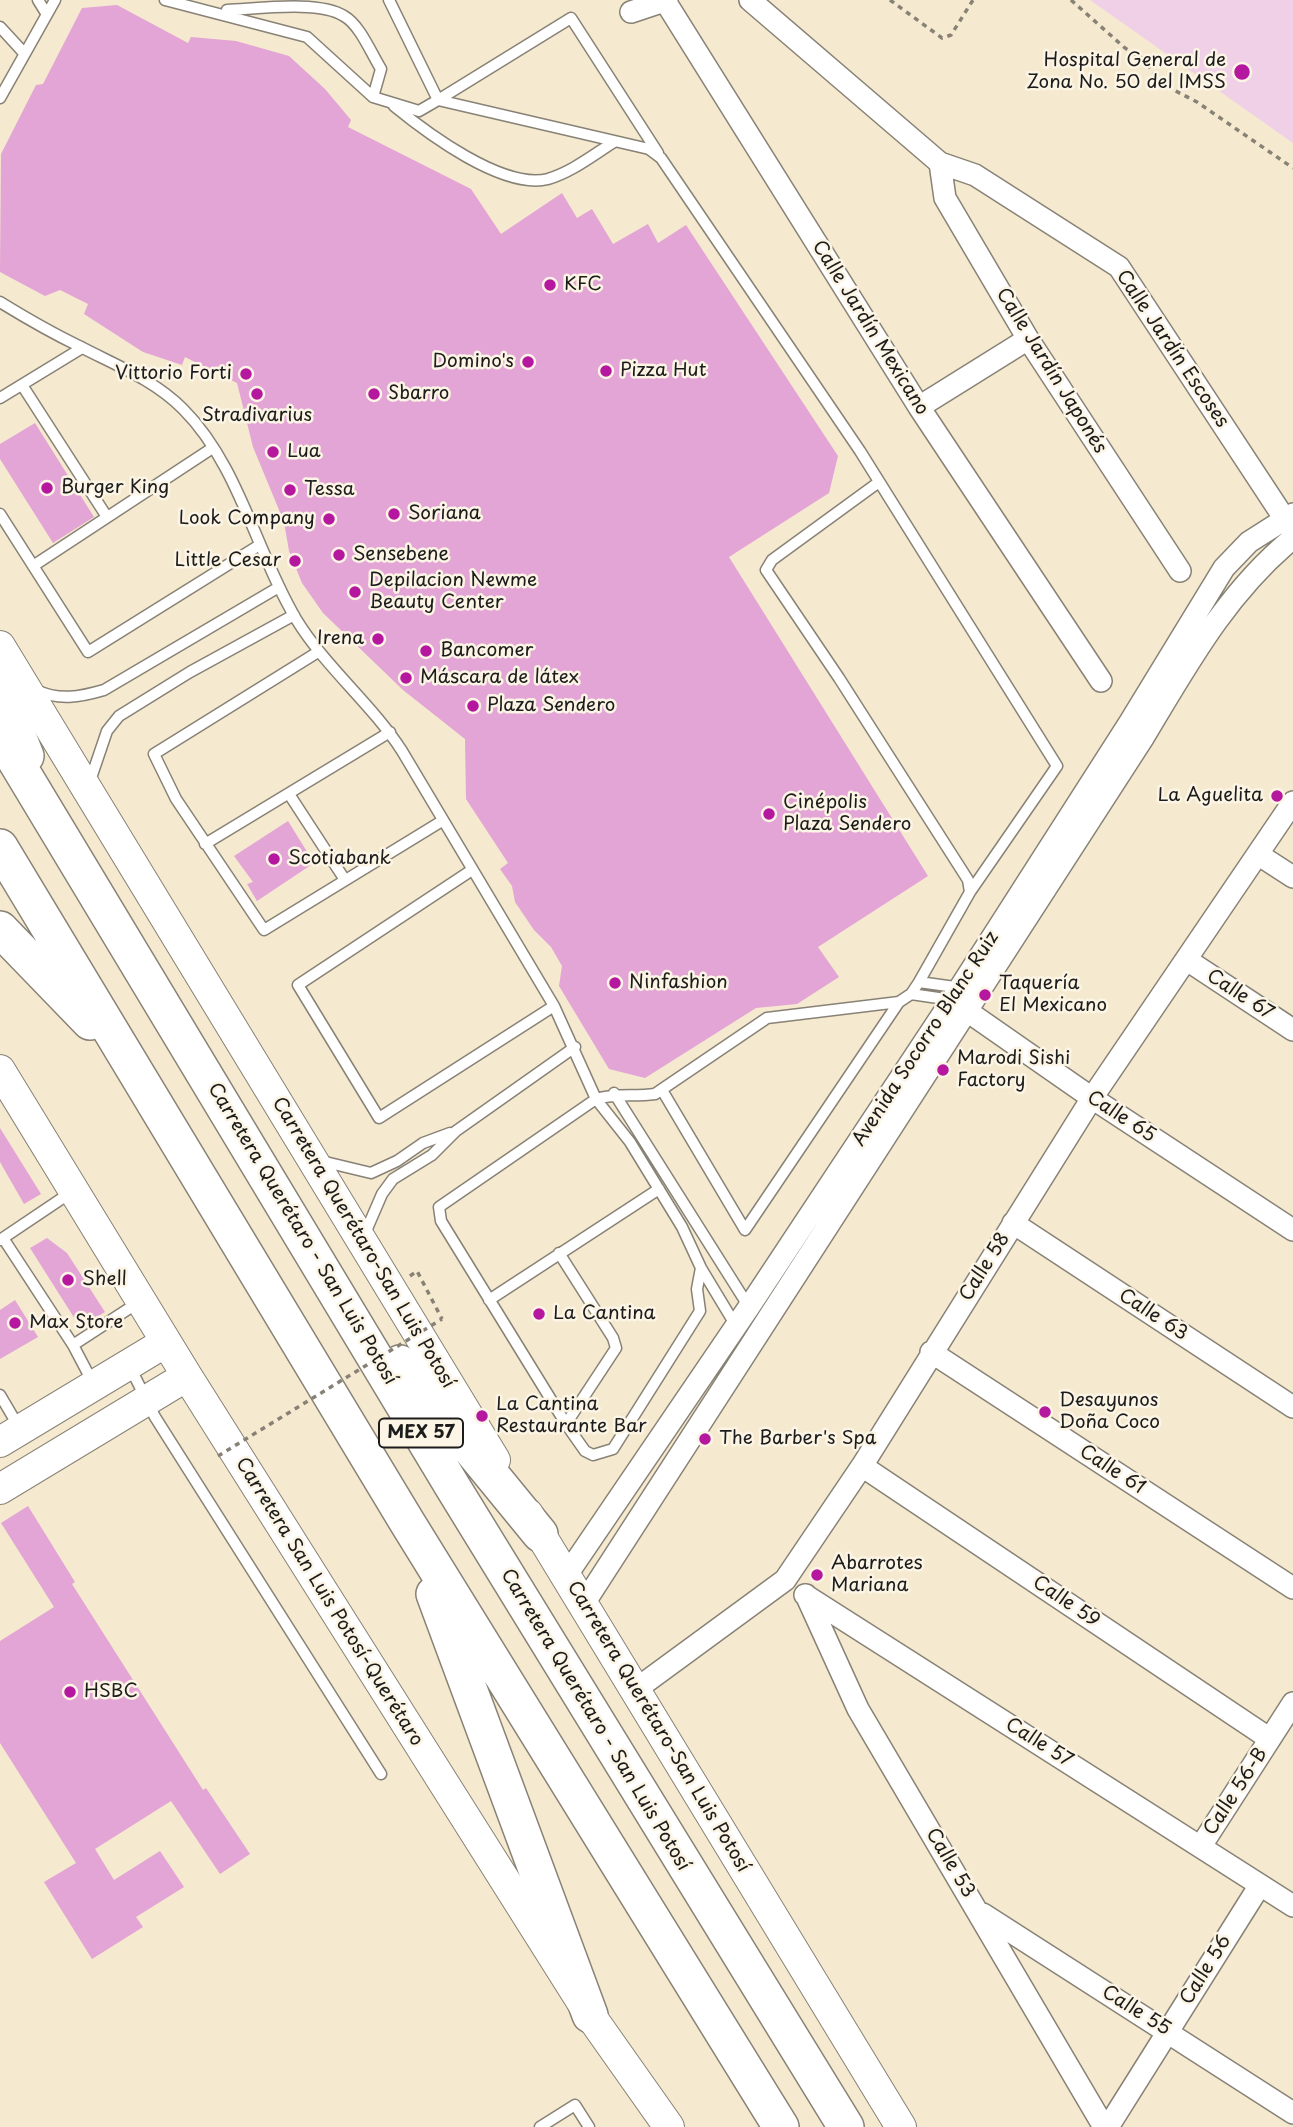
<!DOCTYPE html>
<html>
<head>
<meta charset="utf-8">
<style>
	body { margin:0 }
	canvas { display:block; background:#f5e9cf }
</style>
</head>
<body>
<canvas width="1293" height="2127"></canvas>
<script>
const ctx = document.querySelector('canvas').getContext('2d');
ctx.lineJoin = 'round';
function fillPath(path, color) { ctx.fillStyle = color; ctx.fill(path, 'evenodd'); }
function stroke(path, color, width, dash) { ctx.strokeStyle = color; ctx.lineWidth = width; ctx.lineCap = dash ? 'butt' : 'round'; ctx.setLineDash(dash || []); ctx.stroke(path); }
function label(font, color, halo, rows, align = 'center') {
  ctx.font = font + ' "Playpen Sans",sans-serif'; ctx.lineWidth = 5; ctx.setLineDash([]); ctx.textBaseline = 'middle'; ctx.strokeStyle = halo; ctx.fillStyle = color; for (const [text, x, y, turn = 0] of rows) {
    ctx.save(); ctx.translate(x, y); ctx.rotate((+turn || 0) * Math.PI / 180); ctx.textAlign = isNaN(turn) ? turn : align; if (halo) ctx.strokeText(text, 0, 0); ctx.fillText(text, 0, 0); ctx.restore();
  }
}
const built = new Path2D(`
	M1090,0H1293V143Z`);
const building = new Path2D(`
	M117,5L188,43L191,37L236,41L289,56L325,89L351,120L348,127L471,189L501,234L562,193L577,218L592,209L613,244L648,224L658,243L686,225L838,456L829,493L729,557L928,876L818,947L839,977L797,1004L756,1008L645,1078L609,1069L559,986L562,966L551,947L534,930L515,902L512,886L500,869L508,863L466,799L465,739L403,690L323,613L302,583L289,551L284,522L253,447L237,383L185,357L182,365L143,352L84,314L88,304L60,290L45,296L0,272L1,154L36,85L43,84L82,8Z
	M35,423L94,517L53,543L0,459V444Z
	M288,821L314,863L257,901L247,884L253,882L234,856Z
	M0,1128L41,1194L24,1204L0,1162Z
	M47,1238L67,1253L105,1312L80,1327L30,1248Z
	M15,1300L38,1337L0,1359V1310Z
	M28,1506L75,1582L72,1584L203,1790L206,1788L250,1854L220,1874L171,1801L95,1849L114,1880L160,1851L184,1887L136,1917L143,1927L92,1959L44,1882L76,1863L0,1743V1641L54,1607L1,1523Z`);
const path = new Path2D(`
	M890,0L942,38L951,35L973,0
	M1071,0L1125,48L1142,58L1164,85L1197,102L1293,168
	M410,1276L417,1271L442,1319`);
const service = new Path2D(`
	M38,0L46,13
	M165,0L307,37L373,97L419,111L438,100L649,149L661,158L860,451L1057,766L970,892
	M389,0L438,100L571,18L658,153
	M227,10C256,9 320,0 344,16C360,25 371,53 381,69L373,97
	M0,27L24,53
	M0,98L55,0
	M394,106C427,133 503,190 548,179C572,172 593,155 614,142
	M0,302C26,318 52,333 79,346C115,365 153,379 183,409C239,465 256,552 296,619C326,668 371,703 402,751L554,1006L596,1099L630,1142L682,1227L701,1268L736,1326
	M22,385L107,517
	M0,398L82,348
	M0,514L88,652L258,546
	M33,566L211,449
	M318,652L154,754L176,799L264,930L442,821
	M36,690C59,701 80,697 104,690L279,587
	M89,784L107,731L119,716L190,672L294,615
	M289,794L345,880
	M205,844L390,732
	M472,870L298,985L379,1118L554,1006
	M919,982L962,988
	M911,994L952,1000
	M662,1090L745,1230L899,1002
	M614,1093L749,1307
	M317,1160L371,1173L397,1161L423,1143L450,1133
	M3,1238L73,1345L139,1302
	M363,1238L382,1194L393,1179L432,1155L456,1131L575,1047
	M0,1240L73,1191
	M559,1253L613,1338L616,1348L566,1424
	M701,1268L697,1289L700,1311L613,1449L593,1455L585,1451L566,1424L441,1221L439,1207L596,1099C616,1093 634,1097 655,1094L767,1018L899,1002L911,994L919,982L970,892L968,880L839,678L766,570L772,560L879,482
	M489,1300L659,1189
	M73,1345L93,1383
	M130,1367L155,1417L381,1774
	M0,1395L20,1429
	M540,2127L575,2105L589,2127`);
const minor = new Path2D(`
	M750,0L940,163L975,175L1119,267L1292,530
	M665,1L919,407L1101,681
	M631,12L667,0
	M940,163L945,198L1028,339L1180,571
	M919,407L1028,339
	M1259,855L1293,877
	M1187,960L1293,1030
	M957,1004L1092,1098L1293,1230
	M1013,1223L1293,1407
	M931,1352L1293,1588
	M862,1466L1270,1739
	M566,1576L749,1307L952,1000L1130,722L1224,568L1249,542L1293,514
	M805,1595L1293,1906
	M806,1595L858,1709L1104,2127
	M583,1605L1143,738C1187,665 1226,593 1293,538
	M635,1690L785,1580L862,1466L1092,1098L1293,802
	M1201,1846L1293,1703
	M983,1914L1293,2113
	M1108,2127L1260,1885`);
const secondary = new Path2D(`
	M0,646L495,1460
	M0,1070L187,1376L590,2015L669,2127
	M0,1442L166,1342
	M0,1489L187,1376
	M528,1514L901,2127`);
const trunk = new Path2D(`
	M0,690L26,756
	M0,735L454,1489L846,2127
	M0,847L407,1522L781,2127
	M0,929L90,1022
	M400,1363L540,1534
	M434,1594L590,2015`);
const pathBridge = new Path2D(`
	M218,1456L442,1319`);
const markers = [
	[1242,72,9,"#b5179e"],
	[550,285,7,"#b5179e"],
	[528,362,7,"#b5179e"],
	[606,371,7,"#b5179e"],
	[246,374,7,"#b5179e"],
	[257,394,7,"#b5179e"],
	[374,394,7,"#b5179e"],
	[273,452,7,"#b5179e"],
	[47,488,7,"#b5179e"],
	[290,490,7,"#b5179e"],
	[394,514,7,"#b5179e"],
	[329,519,7,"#b5179e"],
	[339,555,7,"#b5179e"],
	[295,561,7,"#b5179e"],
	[355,592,7,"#b5179e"],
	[378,639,7,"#b5179e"],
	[426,651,7,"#b5179e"],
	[406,678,7,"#b5179e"],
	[473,706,7,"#b5179e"],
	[1277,796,7,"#b5179e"],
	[769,814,7,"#b5179e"],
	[274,859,7,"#b5179e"],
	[615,983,7,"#b5179e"],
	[985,995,7,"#b5179e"],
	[943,1070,7,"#b5179e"],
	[68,1280,7,"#b5179e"],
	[539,1314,7,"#b5179e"],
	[15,1323,7,"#b5179e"],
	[1045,1412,7,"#b5179e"],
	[482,1416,7,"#b5179e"],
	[705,1439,7,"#b5179e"],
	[817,1575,7,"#b5179e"],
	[70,1692,7,"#b5179e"]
];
const shields = [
	[421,1433,84]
];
const shieldNames = [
	["MEX 57",421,1433]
];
const poiNames = [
	["Hospital General de",1226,61,"right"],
	["Zona No. 50 del IMSS",1226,83,"right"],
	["KFC",564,285],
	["Domino's",514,362,"right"],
	["Pizza Hut",620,371],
	["Vittorio Forti",232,374,"right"],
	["Sbarro",388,394],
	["Stradivarius",257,416,"center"],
	["Lua",287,452],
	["Burger King",61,488],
	["Tessa",304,490],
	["Soriana",408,514],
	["Look Company",315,519,"right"],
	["Sensebene",353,555],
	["Little Cesar",281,561,"right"],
	["Depilacion Newme",369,581],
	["Beauty Center",369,603],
	["Irena",364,639,"right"],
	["Bancomer",440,651],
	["Máscara de látex",420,678],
	["Plaza Sendero",487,706],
	["La Aguelita",1263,796,"right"],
	["Cinépolis",783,803],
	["Plaza Sendero",783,825],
	["Scotiabank",288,859],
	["Ninfashion",629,983],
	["Taquería",999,984],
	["El Mexicano",999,1006],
	["Marodi Sishi",957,1059],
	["Factory",957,1081],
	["Shell",82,1280],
	["La Cantina",553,1314],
	["Max Store",29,1323],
	["Desayunos",1059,1401],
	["Doña Coco",1059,1423],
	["La Cantina",496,1405],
	["Restaurante Bar",496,1427],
	["The Barber's Spa",719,1439],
	["Abarrotes",831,1564],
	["Mariana",831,1586],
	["HSBC",84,1692]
];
const streetNames = [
	["Calle Jardín Mexicano",870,328,58],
	["Calle Jardín Escoses",1172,349,56],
	["Calle Jardín Japonés",1051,371,58],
	["Calle 67",1240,995,33],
	["Avenida Socorro Blanc Ruiz",926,1039,-57],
	["Calle 65",1121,1117,33],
	["Carretera Querétaro - San Luis Potosí",302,1234,59],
	["Carretera Querétaro-San Luis Potosí",363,1243,59],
	["Calle 58",985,1267,-58],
	["Calle 63",1153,1315,33],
	["Calle 61",1112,1470,33],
	["Carretera San Luis Potosí-Querétaro",329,1602,58],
	["Calle 59",1066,1602,34],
	["Carretera Querétaro - San Luis Potosí",595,1720,59],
	["Carretera Querétaro-San Luis Potosí",658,1727,59],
	["Calle 57",1039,1743,32],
	["Calle 56-B",1236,1792,-57],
	["Calle 53",950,1863,59],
	["Calle 56",1206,1970,-58],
	["Calle 55",1136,2011,32]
];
fillPath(built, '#efd0e7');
fillPath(building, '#e3a4d6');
stroke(service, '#888276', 13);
stroke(minor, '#888276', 24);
stroke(secondary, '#888276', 32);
stroke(trunk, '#888276', 38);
stroke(path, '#888276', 3.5, [5, 5]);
stroke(service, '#fff', 10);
stroke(minor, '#fff', 21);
stroke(secondary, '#fff', 30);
stroke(trunk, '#fff', 35);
stroke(pathBridge, '#888276', 3.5, [5, 5]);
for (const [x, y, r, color] of markers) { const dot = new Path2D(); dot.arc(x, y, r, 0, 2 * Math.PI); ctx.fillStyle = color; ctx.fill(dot); stroke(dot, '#fcf5e5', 2.5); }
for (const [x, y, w] of shields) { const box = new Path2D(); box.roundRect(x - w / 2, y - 14.5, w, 29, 5); ctx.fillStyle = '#fcf5e5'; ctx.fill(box); stroke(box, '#1c1c1c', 2); }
label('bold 18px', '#1c1c1c', null, shieldNames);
label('19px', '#1c1c1c', '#fcf5e5', poiNames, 'left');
label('19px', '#1c1c1c', '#fcf5e5', streetNames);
</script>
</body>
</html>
